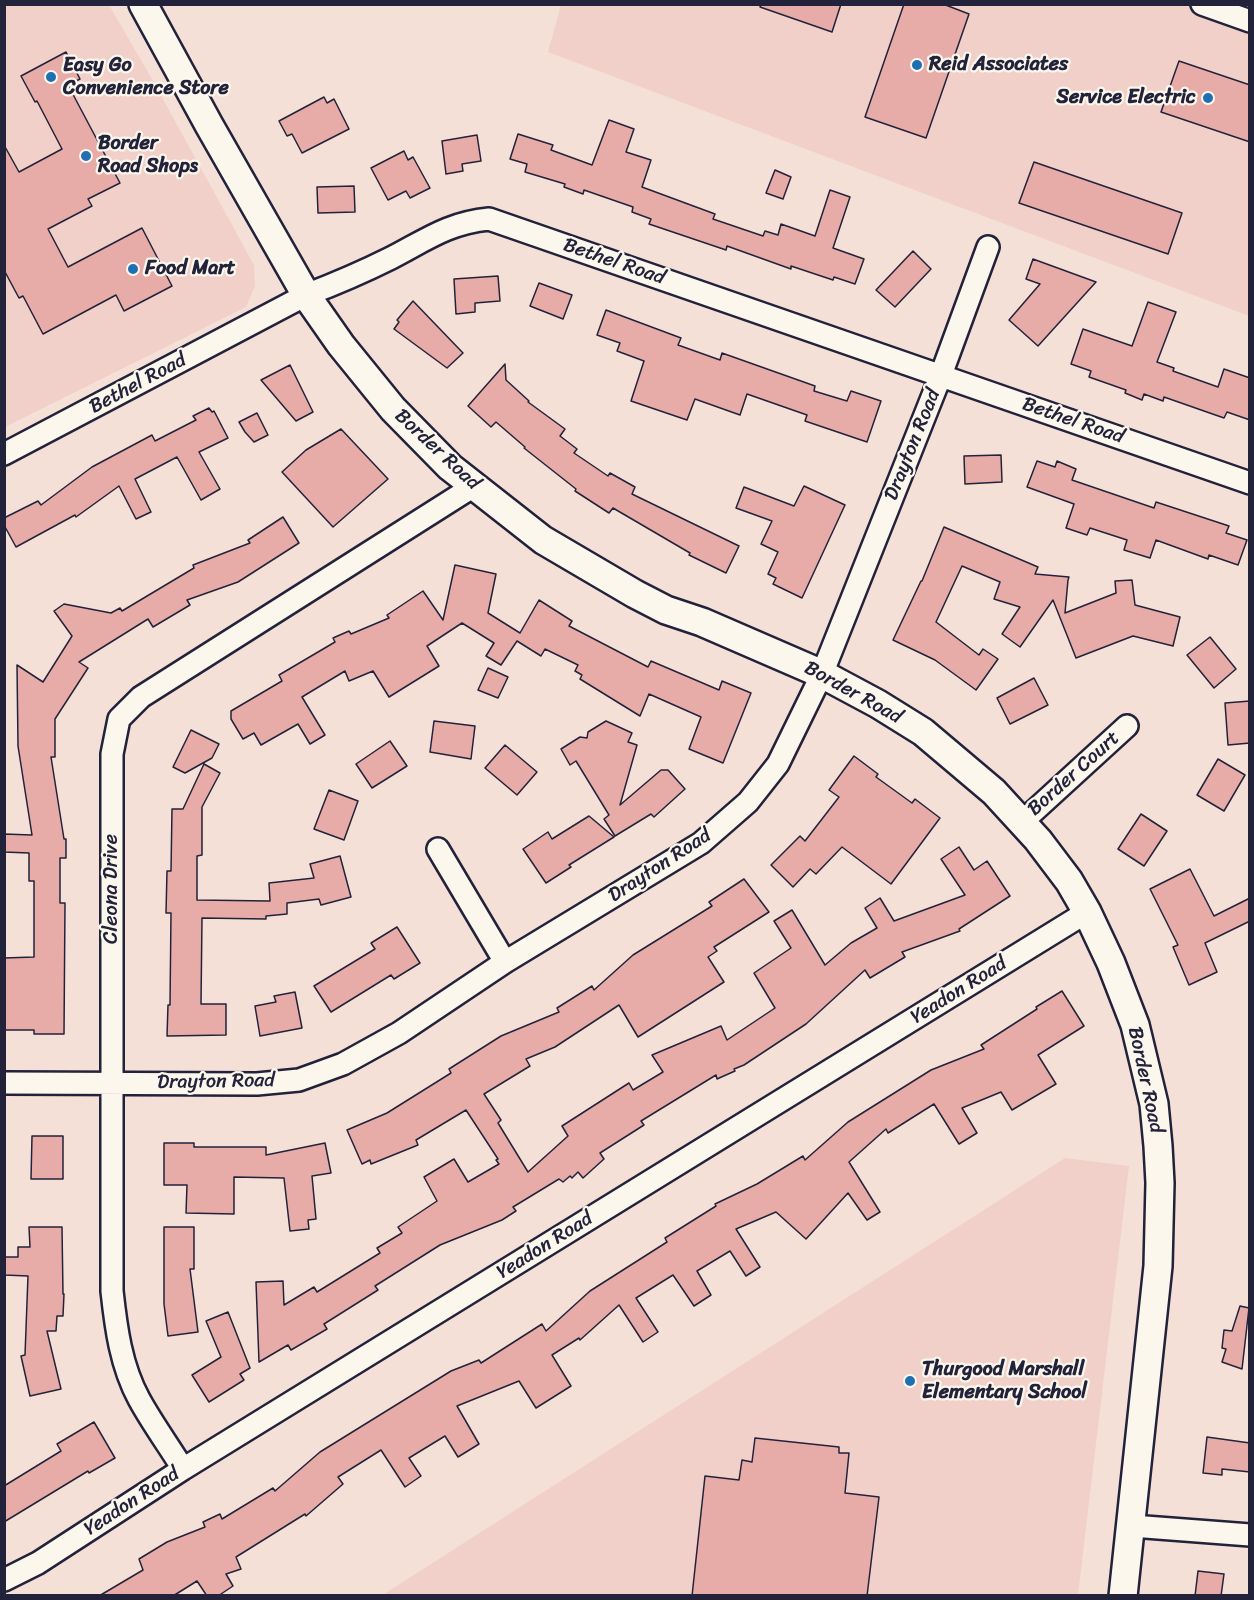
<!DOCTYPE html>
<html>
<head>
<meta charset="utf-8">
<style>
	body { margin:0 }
	#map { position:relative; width:1254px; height:1600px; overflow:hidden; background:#f5e0d7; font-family:Sriracha,sans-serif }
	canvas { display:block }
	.frame { position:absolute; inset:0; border:6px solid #22223b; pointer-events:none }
</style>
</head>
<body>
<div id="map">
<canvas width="1254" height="1600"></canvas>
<div class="frame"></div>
</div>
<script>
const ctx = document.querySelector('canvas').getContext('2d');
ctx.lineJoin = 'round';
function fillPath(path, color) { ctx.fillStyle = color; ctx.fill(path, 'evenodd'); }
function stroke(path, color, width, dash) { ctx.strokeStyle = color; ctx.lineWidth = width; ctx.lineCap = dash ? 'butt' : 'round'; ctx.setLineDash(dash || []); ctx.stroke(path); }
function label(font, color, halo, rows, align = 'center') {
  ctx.font = font + ' Sriracha,sans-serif'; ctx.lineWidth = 4.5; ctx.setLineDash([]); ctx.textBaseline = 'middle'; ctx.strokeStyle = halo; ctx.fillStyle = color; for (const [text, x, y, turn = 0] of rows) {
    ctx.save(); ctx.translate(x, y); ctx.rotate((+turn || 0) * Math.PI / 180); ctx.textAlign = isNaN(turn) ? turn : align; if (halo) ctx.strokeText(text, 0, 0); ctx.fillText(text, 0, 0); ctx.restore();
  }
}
const built = new Path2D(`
	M5,5H109L152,79L254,265L255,286L246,307L5,427Z
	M561,5H1249V316L548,52Z
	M1065,1158L1129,1166L1078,1595L381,1596Z`);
const building = new Path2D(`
	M761,4H841L832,32L760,7Z
	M904,4H943L969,14L926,138L865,117Z
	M66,52L80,79L68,85L120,183L88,199L92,206L48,229L68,267L142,228L172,286L124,311L116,295L43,334L23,296L19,298L4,270V145L19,172L62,149L37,101L35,102L21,76Z
	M1179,61L1250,85V142L1161,112Z
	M324,97L327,103L334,99L349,129L302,153L292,134L287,136L279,121Z
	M609,120L634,129L626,152L651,160L642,187L715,214L713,219L763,236L765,231L778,235L781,224L815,236L830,190L850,197L833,248L864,259L855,284L834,277L833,280L791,266V269L727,246L726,250L649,224L651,219L632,212L633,207L584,190L583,194L564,187L565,184L525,172L527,164L510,159L518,134L553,145L551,150L592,165Z
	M477,135L481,161L462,164L463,171L446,174L442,141Z
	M404,151L408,160L413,157L430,188L410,198L406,191L388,200L371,168Z
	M1034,162L1182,213L1168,254L1019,203Z
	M775,170L791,177L783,199L766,193Z
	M354,186L355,212L318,213L317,187Z
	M913,251L931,269L895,307L876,290Z
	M1033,259L1096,282L1038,346L1009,320L1040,284L1026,279Z
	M498,276L500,301L475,303V312L456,314L454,279Z
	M539,283L572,295L563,319L530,306Z
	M413,301L463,353L447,368L394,329L399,322L397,320Z
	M1148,302L1176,312L1157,362L1174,368L1173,371L1218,387L1224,369L1250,378V420L1227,412L1224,418L1164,397L1163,401L1144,394L1142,400L1125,393L1126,390L1089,377L1091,371L1071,364L1083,329L1132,346Z
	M606,310L681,338L678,345L720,360L722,353L815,386L814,391L847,401L851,391L881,401L867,442L805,421L807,415L747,394L740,415L695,399L687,420L631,401L644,361L617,351L620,343L597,335Z
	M505,364L506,380L529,401L528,402L565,429L560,436L577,449L574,453L608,476L610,473L635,487L632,494L739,546L726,573L689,555L690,553L613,508L609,513L575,491L576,489L524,448L525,447L496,422L491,427L468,406Z
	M290,365L313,412L296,421L261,380Z
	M209,408L212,412L214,411L228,438L199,452L220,489L201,500L177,457L135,479L151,512L136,519L119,486L76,517L75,515L16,547L4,525V518L38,501L41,505L92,467L152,435L155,441L196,420L193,416Z
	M257,413L268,435L254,442L245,432L239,422Z
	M341,429L388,479L333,527L282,472L306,450Z
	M1001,455L1002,482L965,484L964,456Z
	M1037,461L1055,467L1057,461L1076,469L1072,480L1154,508L1156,502L1229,526L1226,533L1247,540L1238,565L1209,555L1208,559L1156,540L1150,558L1124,550L1127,540L1090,528L1087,535L1066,528L1074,504L1027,487Z
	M804,486L845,505L802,598L773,584L776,578L768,574L778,552L761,544L772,521L736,508L744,487L794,506Z
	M283,517L299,543L238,582L187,600L190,605L153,627L148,619L79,662L88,668L55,719V757H51L64,839H66V858H60V903H65L64,1034H34V1030H4V958L34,957V881H29V853L4,852V834L32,835L18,746L17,665L43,682L72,636L54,611L64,604L111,613L120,608L122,611L194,568L193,565L250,543L248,540Z
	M944,527L1038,567L1035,574L1069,577L1068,580L1065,613L1116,593L1115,581L1132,580L1135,605L1180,617L1173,646L1133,636L1076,658L1053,600L1020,647L1002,634L1020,607L994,599L1000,582L962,566L936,622L979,655L983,649L998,659L976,690L935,660L893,640L921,581H922Z
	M455,565L496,574L488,613L520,633L539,600L572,621L569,626L648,667L651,661L719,690L722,681L751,693L723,763L689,749L701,717L649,694L640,716L580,679L582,675L575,671L578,665L545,649L541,656L517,641L501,665L486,656L494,643L462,623L427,646L439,666L389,697L373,671L349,681L345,671L302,697L325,735L310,744L298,724L261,745L254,733L243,739L231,719V711L282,681L279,675L335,642L333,638L349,631L351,634L389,618L387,615L423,591L443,620Z
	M1210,637L1236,669L1214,688L1187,655Z
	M488,668L508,677L498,698L478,690Z
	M1034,678L1048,705L1010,724L997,698Z
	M1250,701V743L1228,745L1225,703Z
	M434,721L475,726L471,759L430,752Z
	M606,721L632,733L628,742L637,745L620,805L661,770H668L685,789L654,817L651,814L615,836L604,819L609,815L576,761L570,765L561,749L580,737L587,738L588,732Z
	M191,730L219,744L212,758L185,773L173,767Z
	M390,741L407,766L372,788L356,764Z
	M505,745L537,772L517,795L485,768Z
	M854,756L878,774L876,777L912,803L915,799L940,818L891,884L842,847L816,874L810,869L793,887L771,865L800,836L805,841L839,797L829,790Z
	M1218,759L1245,775L1224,811L1197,795Z
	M204,764L220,773L202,807V855L197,856V900L270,901L269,883L314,878L310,864L340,856L351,897L321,905L319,899L287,903V914L266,916V919L202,918L201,1004H226V1035L167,1036L168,1005H170L171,913H166L167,871H171L172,809H183Z
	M329,790L358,801L344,840L314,829Z
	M1141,814L1167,831L1144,866L1118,849Z
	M589,816L614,837L569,865L571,867L546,883L523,849L548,832L552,839Z
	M959,847L974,870L987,861L1010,896L959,929L960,931L902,952L905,957L870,978L865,970L806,1024L744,1065L734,1069L735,1071L717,1079L716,1075L641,1121L644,1125L600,1153L604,1159L583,1178L578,1172L572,1178L570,1176L563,1182L559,1179L513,1207L516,1211L502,1220L440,1245L375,1286L378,1290L324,1324L327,1329L291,1350L288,1345L259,1362L256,1282L283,1281L284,1305L314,1287L317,1292L380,1253L377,1248L402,1233L398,1227L437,1201L424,1177L454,1159L468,1182L499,1164L496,1160L498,1159L466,1110L416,1140L418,1145L371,1164L370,1160L362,1164L347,1130L387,1113L451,1073L449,1069L501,1036L559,1012L557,1008L592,986L594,990L633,955L712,906L709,902L744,879L769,912L714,947L717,951L708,957L724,982L638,1037L619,1005L555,1047L526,1059L530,1066L484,1094L501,1120L498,1123L528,1172L568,1136L562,1126L629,1083L633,1090L663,1072L652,1055L721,1026L727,1040L775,1008L754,973L791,948L774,921L792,910L825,965L851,943L877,928L865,908L880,898L894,921L965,895L941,859Z
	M1190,869L1214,916L1250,898V921L1205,943L1217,972L1189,985L1173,947L1178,945L1150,889Z
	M397,927L420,963L394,979L391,975L331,1012L314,986L375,949L371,943Z
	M1062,991L1084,1026L1038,1055L1056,1084L1012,1110L1001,1092L962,1108L977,1133L959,1144L934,1104L888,1133L886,1129L849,1162L880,1212L867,1220L848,1193L806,1239L776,1212L736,1229L760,1267L746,1276L730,1251L697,1271L711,1295L694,1306L673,1275L636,1298L658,1332L643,1342L619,1305L580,1340L579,1338L552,1355L571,1386L536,1408L519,1381L457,1406L479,1444L458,1457L445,1436L409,1458L421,1476L405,1487L381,1450L338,1477L343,1484L306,1516L305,1514L236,1557L241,1569L226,1574L233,1586L218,1596H207L197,1581L173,1596H99L143,1570L139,1559L167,1542L205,1527L203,1522L220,1514L222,1519L273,1488L275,1491L320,1452L451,1371L479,1360L481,1363L542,1324L546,1331L590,1291L667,1242L665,1238L716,1206L715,1204L757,1184L803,1156L805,1160L848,1122L931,1070L984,1049L981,1045L1037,1009L1036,1007Z
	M295,992L302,1028L260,1036L255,1006L276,1002L274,996Z
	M32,1136H63V1179H31Z
	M164,1143H194V1147H266V1155L325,1143L331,1173L312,1176L316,1219L308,1220L309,1229L290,1231L284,1178L234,1177V1214L186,1213L187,1185H164Z
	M29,1227H62L63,1294H64L63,1316H57L56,1331H47L61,1389L30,1396L21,1356L25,1355L28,1276L4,1275V1257H18V1247H30Z
	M164,1227H194V1269H190L198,1332L168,1336L164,1304Z
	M1240,1306L1249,1308L1242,1369L1222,1362L1226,1349L1222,1348L1224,1330L1232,1331Z
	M228,1312L250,1368L240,1374L244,1380L209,1402L192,1375L221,1357L206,1321Z
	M94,1422L115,1458L89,1473L88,1471L4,1522V1486L61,1451L57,1444Z
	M1207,1437L1250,1443V1472L1222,1469V1475L1203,1473Z
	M755,1438L839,1447V1453H849L845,1493L879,1497L867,1596H692L705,1476L739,1480L742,1460L752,1462Z
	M1198,1571L1224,1574L1221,1596H1195Z`);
const minor = new Path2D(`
	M1202,4L1250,21
	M4,454L306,295C335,284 363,272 391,258C426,240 448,223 489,219L1250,483
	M1022,822L1127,726
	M438,849L505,962
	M4,1083L257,1084L299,1080L343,1064L399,1033L505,962L701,843L748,802L778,764L822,674L941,375L988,247
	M183,1469C169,1446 152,1423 139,1399C121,1366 116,1328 112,1291V754L119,719L141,697L474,486
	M1132,1526L1250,1535
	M4,1580L38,1563L183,1469L1087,912`);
const tertiary = new Path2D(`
	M143,4L209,125L306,295L341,345L393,409L450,467L543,540L635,594L666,610L702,622L822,674L878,704L923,732L994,792L1038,840L1069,881L1087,912L1111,963L1135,1025L1154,1104L1158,1146L1160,1183L1158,1266L1123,1596`);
const markers = [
	[917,65,6,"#1f6fb2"],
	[51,77,6,"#1f6fb2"],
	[1208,98,6,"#1f6fb2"],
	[86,156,6,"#1f6fb2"],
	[133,269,6,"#1f6fb2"],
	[910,1381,6,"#1f6fb2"]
];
const poiNames = [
	["Reid Associates",929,65],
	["Easy Go",63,66],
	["Convenience Store",63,89],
	["Service Electric",1196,98,"right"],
	["Border",98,144],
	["Road Shops",98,167],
	["Food Mart",145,269],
	["Thurgood Marshall",922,1370],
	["Elementary School",922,1393]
];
const streetNames = [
	["Bethel Road",614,262,19],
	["Bethel Road",138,384,-28],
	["Bethel Road",1073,421,19],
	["Drayton Road",913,445,-68],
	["Border Road",437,450,43],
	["Border Road",853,693,29],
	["Border Court",1074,774,-42],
	["Drayton Road",660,866,-33],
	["Cleona Drive",112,889,-90],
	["Yeadon Road",959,991,-32],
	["Border Road",1145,1080,78],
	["Drayton Road",216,1082,-1],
	["Yeadon Road",545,1246,-32],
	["Yeadon Road",132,1502,-33]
];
fillPath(built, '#f1d0c9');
fillPath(building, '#e7aca7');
stroke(building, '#22223b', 1.5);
stroke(minor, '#22223b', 26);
stroke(tertiary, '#22223b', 32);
stroke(minor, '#fbf7ec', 21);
stroke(tertiary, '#fbf7ec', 27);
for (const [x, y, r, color] of markers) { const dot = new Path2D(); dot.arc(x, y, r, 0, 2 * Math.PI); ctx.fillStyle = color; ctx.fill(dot); stroke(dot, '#fbf7ec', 2); }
label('bold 20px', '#22223b', '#fbf7ec', poiNames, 'left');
label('20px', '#22223b', '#fbf7ec', streetNames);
</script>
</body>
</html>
